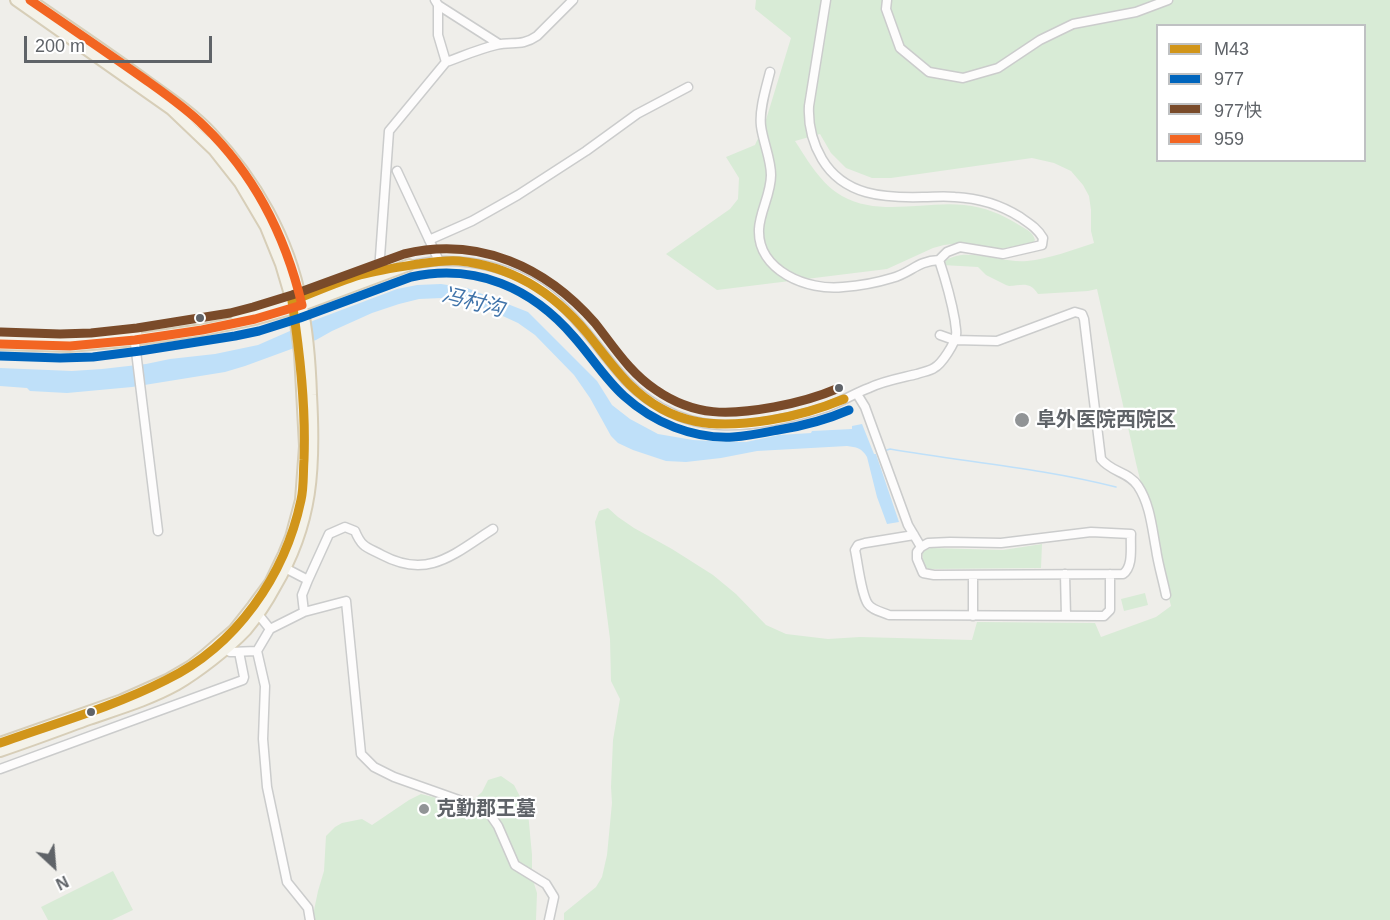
<!DOCTYPE html>
<html>
<head>
<meta charset="utf-8">
<style>
	body { margin:0 }
	#map { position:relative; width:1390px; height:920px; overflow:hidden; background:#efeeea; font-family:Helvetica,"Noto Sans SC",sans-serif }
	canvas { display:block }
	.legend { position:absolute; left:1156px; top:24px; width:210px; height:138px; box-sizing:border-box; background:#fff; border:2px solid #bfc1c3; margin:0; padding:8px 10px; list-style:none; font-size:18px; color:#5f6368 }
	.legend li { display:flex; align-items:center; gap:12px; height:30px }
	.legend b { width:30px; border:2px solid #bfc1c3 }
	.north { position:absolute; left:24px; top:836px; width:60px; height:60px; -webkit-text-stroke:4px #fff; paint-order:stroke; rotate:154deg; font-size:16px; font-weight:700; line-height:24px; text-align:center; color:#5f6368 }
	.north::after { content:''; display:block; margin:auto; width:21px; height:27px; background:#5f6368; clip-path:polygon(50% 0,100% 100%,50% 72%,0 100%) }
	.scale { position:absolute; left:24px; top:36px; width:188px; height:27px; box-sizing:border-box; border:3px solid #5f6368; border-top:0; padding-left:8px; font-size:18px; line-height:21px; white-space:nowrap; color:#5f6368; -webkit-text-stroke:4px #fff; paint-order:stroke }
</style>
</head>
<body>
<div id="map">
<canvas width="1390" height="920"></canvas>
<ul class="legend">
<li><b style="height:8px;background:#d1951a"></b>M43</li>
<li><b style="height:8px;background:#0065bd"></b>977</li>
<li><b style="height:8px;background:#7a4b2a"></b>977快</li>
<li><b style="height:8px;background:#f26522"></b>959</li>
</ul>
<div class="north">N</div>
<div class="scale">200 m</div>
</div>
<script>
const ctx = document.querySelector('canvas').getContext('2d');
ctx.lineJoin = 'round';
function fillPath(path, color) { ctx.fillStyle = color; ctx.fill(path, 'evenodd'); }
function stroke(path, color, width, dash) { ctx.strokeStyle = color; ctx.lineWidth = width; ctx.lineCap = dash ? 'butt' : 'round'; ctx.setLineDash(dash || []); ctx.stroke(path); }
function label(font, color, halo, rows, align = 'center') {
  ctx.font = font + ' Helvetica,"Noto Sans SC",sans-serif'; ctx.lineWidth = 4.5; ctx.setLineDash([]); ctx.textBaseline = 'middle'; ctx.strokeStyle = halo; ctx.fillStyle = color; for (const [text, x, y, turn = 0] of rows) {
    ctx.save(); ctx.translate(x, y); ctx.rotate((+turn || 0) * Math.PI / 180); ctx.textAlign = isNaN(turn) ? turn : align; if (halo) ctx.strokeText(text, 0, 0); ctx.fillText(text, 0, 0); ctx.restore();
  }
}
const green = new Path2D(`
	M756,0H1390V920H564V913L596,887L602,877L607,855L612,803L611,787L613,740L620,699L611,681L610,639L595,522L599,511L608,508L618,517L634,528L672,549L713,575L736,594L766,625L786,634L828,639L860,637L972,640L977,622L1095,623L1101,637L1156,617L1171,606L1136,463L1097,289L1088,291L1038,294C1030,281 1022,285 1009,286L1006,285L986,275L978,267L942,265C958,243 1003,264 1027,261C1049,259 1072,250 1094,243L1091,231V210L1089,196L1083,185L1071,171L1054,163L1032,158L891,178H872L846,168L831,153L820,134L795,141C808,161 821,184 842,196C880,217 923,201 964,205C985,207 1001,214 1019,225C1026,229 1033,232 1035,240L1033,243L1001,249L953,244L944,245L933,248L887,269L717,290L666,254L730,209L738,199L739,178L726,157L755,145L765,123L791,38L755,9ZM1158,26H1364V160H1158Z
	M1042,544L1041,568L926,569L923,561L922,551L931,548L1003,550Z
	M1145,593L1148,605L1124,611L1121,599Z
	M501,776L514,785L528,812L532,855V877L537,893L536,920H312L318,891L324,871L326,836L335,827L342,823L362,819L372,825L409,800L421,794L449,801L470,803L482,792L488,780Z
	M113,871L133,910L112,920H48L41,907Z`);
const water = new Path2D(`
	M441,284L467,288L528,312L597,381L612,405L630,419L658,434L693,440L727,442H746L779,435L811,433L812,431L852,429V426L862,424L874,454H876L899,522L887,524L877,497L867,457C862,448 856,447 847,446L757,451L721,458L686,462L666,461L633,450L618,443L611,436L590,398L574,375L535,335L518,323L494,312L466,302L442,298L419,299L399,304L372,313L332,331L316,340L245,366L225,372L132,387L67,393L30,391L27,388L0,386V368L72,371L102,369L146,364L170,359L215,354L258,345L315,320L397,289L417,285Z`);
const stream = new Path2D(`
	M884,451L890,449C965,462 1042,468 1116,487`);
const minor = new Path2D(`
	M435,0L438,5L499,44
	M887,0L886,9L900,48L929,72L963,78L998,68L1040,40L1073,24L1136,12L1168,0
	M438,5V35L446,62C463,56 479,49 496,45C513,41 521,47 537,36L573,0
	M770,72C766,88 759,110 761,126C763,142 771,159 771,175C771,194 760,211 759,229C757,271 808,291 843,287C857,286 879,282 892,278C911,273 917,261 939,260
	M397,171L439,261
	M429,240L472,221L518,195L586,151L637,114L688,87
	M409,265C420,264 430,261 441,261C475,260 512,269 540,288C571,309 592,340 615,368C640,400 678,423 720,425C751,427 797,417 827,407C841,402 855,393 869,388C883,381 901,378 917,374C922,372 930,371 934,368C942,364 955,343 956,335C957,331 955,325 955,321C951,298 946,281 939,260L947,252L960,247L1003,254L1042,245L1043,238C1037,228 1030,224 1020,217C1001,205 977,198 955,197C944,196 933,197 923,197C884,198 844,196 822,159C812,142 808,125 809,106L826,0
	M379,271L389,131L446,62
	M134,335L158,531
	M940,335L954,340L997,341L1075,312L1082,314L1084,319L1101,459C1111,472 1129,472 1138,486C1150,504 1152,528 1156,549C1158,564 1163,580 1166,595
	M857,394L865,407L908,525L921,547
	M1091,532L1131,534C1130,546 1134,566 1123,574L934,575L923,573L917,559V552L921,547L928,543L950,542L1001,543Z
	M914,535L865,543L858,545L855,550C858,563 861,594 868,604C872,610 882,612 889,615L1104,616L1110,610V574
	M285,568L308,580
	M1065,574L1066,616
	M973,575V616
	M304,612L346,601L361,754L374,767L394,777L487,810L498,826L515,865L546,884L554,897L549,920
	M258,614L270,629
	M222,645L230,652L257,651L265,686L263,739L267,787L287,882L308,908L310,920
	M257,651L270,629L304,612L302,595L308,580L329,534L345,527L355,531C362,548 367,547 382,555C429,580 455,553 493,529
	M0,769L243,680L244,677L239,652`);
const major = new Path2D(`
	M237,316L295,300
	M0,335C45,338 91,338 136,333
	M0,344L70,346L125,341L202,330L255,319L294,308L409,265
	M0,743L122,700L167,680L191,666L204,656L234,630L253,606L270,583L284,554L291,537L301,500L305,446L300,353L294,308L281,264L266,227L240,183L214,150L171,109L16,0
	M0,751C30,741 59,730 89,719C118,709 149,700 176,685C198,672 228,649 246,630C257,617 267,602 275,587C313,523 315,467 311,395C310,364 308,333 301,302C289,239 255,179 211,133C193,114 171,99 150,84C111,55 70,28 30,0`);
const bus1 = new Path2D(`
	M0,743C56,723 113,707 166,680C236,646 285,576 301,500C304,487 303,473 304,460C306,406 300,354 292,301C315,292 337,282 360,275C379,270 399,267 418,264C432,262 445,260 459,261C511,266 554,293 587,333C601,350 614,369 630,385C672,426 715,429 770,420C795,416 820,409 844,399`);
const bus2 = new Path2D(`
	M0,356L60,358L93,357L140,351L235,336L259,331L300,318L411,277C476,263 532,288 574,337C591,356 605,379 624,396C654,423 693,439 733,437C749,436 763,433 778,430C803,426 826,420 849,410`);
const bus3 = new Path2D(`
	M1,332L60,334L91,333L137,328L230,313L253,307L292,295L404,254C479,236 546,267 595,323C614,347 630,373 656,390C695,417 730,415 774,407C796,403 818,397 839,388`);
const bus4 = new Path2D(`
	M0,344L70,346L135,340L202,330L255,319L302,305C286,238 255,175 204,126C186,108 164,93 143,78C106,52 68,26 30,0`);
const markers = [
	[200,318,5,"#5f6368"],
	[839,388,5,"#5f6368"],
	[1022,420,8,"#919496"],
	[91,712,5,"#5f6368"],
	[424,809,6,"#919496"]
];
const poiNames = [
	["阜外医院西院区",1036,420],
	["克勤郡王墓",436,809]
];
const waterNames = [
	["冯村沟",473,303,14]
];
fillPath(green, '#d8ebd6');
fillPath(water, '#bfe0f9');
stroke(stream, '#bfe0f9', 1.5);
stroke(minor, '#cbcccc', 11);
stroke(major, '#d7ceb8', 14);
stroke(minor, '#fdfcfc', 8);
stroke(major, '#f4f2e9', 10);
stroke(bus1, '#d1951a', 9);
stroke(bus2, '#0065bd', 9);
stroke(bus3, '#7a4b2a', 9);
stroke(bus4, '#f26522', 9);
for (const [x, y, r, color] of markers) { const dot = new Path2D(); dot.arc(x, y, r, 0, 2 * Math.PI); ctx.fillStyle = color; ctx.fill(dot); stroke(dot, '#fff', 2); }
label('bold 20px', '#5f6368', '#fff', poiNames, 'left');
label('italic 21px', '#4174aa', '#fff', waterNames);
</script>
</body>
</html>
